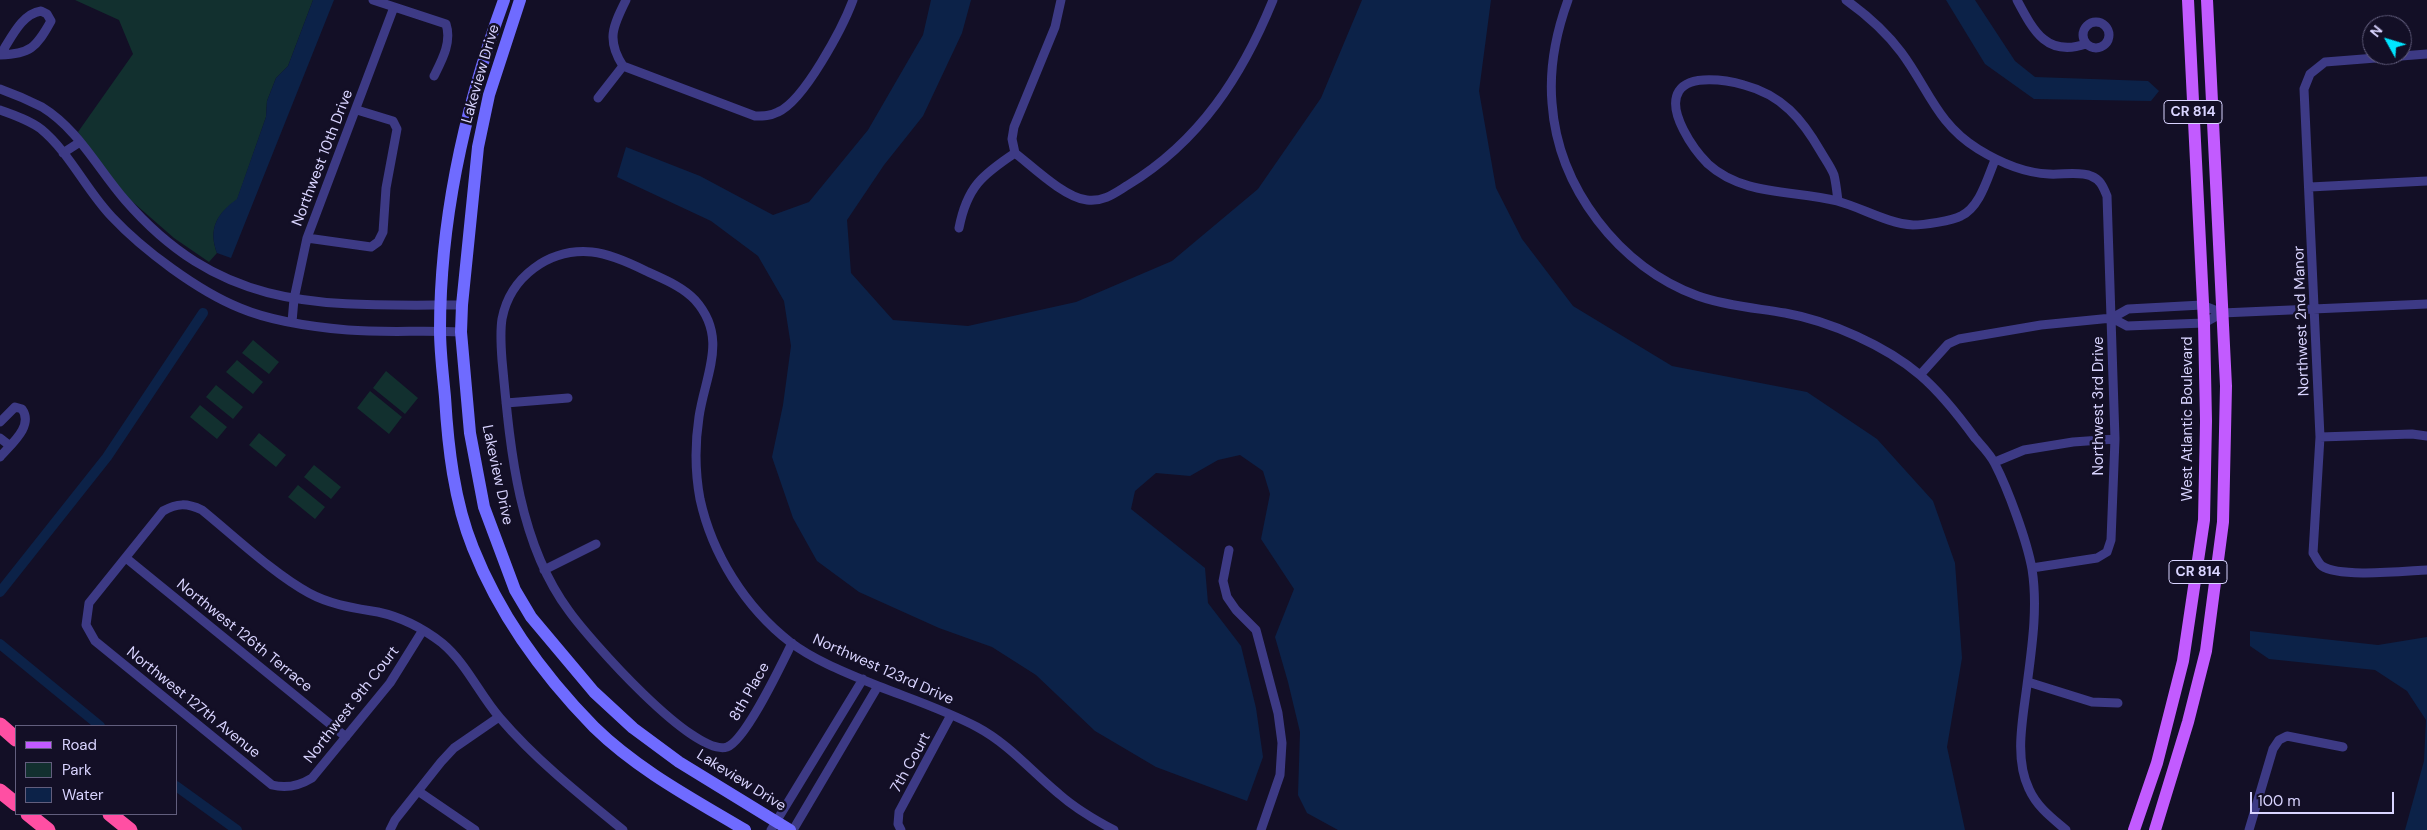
<!DOCTYPE html>
<html>
<head>
<meta charset="utf-8">
<style>
	body { margin:0 }
	#map { position:relative; width:2427px; height:830px; overflow:hidden; background:#130f26; font-family:"DM Sans",sans-serif }
	canvas { display:block }
	.legend { position:absolute; left:15px; top:725px; width:162px; height:90px; box-sizing:border-box; background:#130f26; border:1px solid #625e7d; margin:0; padding:6px 9px; list-style:none; font-size:15px; color:#d9d4ff }
	.legend li { display:flex; align-items:center; gap:10px; height:25px }
	.legend b { width:25px; border:1px solid #625e7d }
	.north { position:absolute; left:2362px; top:15px; width:50px; height:50px; box-sizing:border-box; background:#130f26; border:1px solid #625e7d; border-radius:50%; rotate:309deg; font-size:14px; font-weight:700; line-height:20px; text-align:center; color:#d9d4ff }
	.north::after { content:''; display:block; margin:auto; width:18px; height:22px; background:#00e5ff; clip-path:polygon(50% 0,100% 100%,50% 72%,0 100%) }
	.scale { position:absolute; left:2250px; top:792px; width:144px; height:22px; box-sizing:border-box; border:2px solid #d9d4ff; border-top:0; padding-left:6px; font-size:15px; line-height:18px; white-space:nowrap; color:#d9d4ff; -webkit-text-stroke:4px #130f26; paint-order:stroke }
</style>
</head>
<body>
<div id="map">
<canvas width="2427" height="830"></canvas>
<ul class="legend">
<li><b style="height:6px;background:#c25bff"></b>Road</li>
<li><b style="height:14px;background:#12302f"></b>Park</li>
<li><b style="height:14px;background:#0c2248"></b>Water</li>
</ul>
<div class="north">N</div>
<div class="scale">100 m</div>
</div>
<script>
const ctx = document.querySelector('canvas').getContext('2d');
ctx.lineJoin = 'round';
function fillPath(path, color) { ctx.fillStyle = color; ctx.fill(path, 'evenodd'); }
function stroke(path, color, width, dash) { ctx.strokeStyle = color; ctx.lineWidth = width; ctx.lineCap = dash ? 'butt' : 'round'; ctx.setLineDash(dash || []); ctx.stroke(path); }
function label(font, color, halo, rows, align = 'center') {
  ctx.font = font + ' "DM Sans",sans-serif'; ctx.lineWidth = 5; ctx.setLineDash([]); ctx.textBaseline = 'middle'; ctx.strokeStyle = halo; ctx.fillStyle = color; for (const [text, x, y, turn = 0] of rows) {
    ctx.save(); ctx.translate(x, y); ctx.rotate((+turn || 0) * Math.PI / 180); ctx.textAlign = isNaN(turn) ? turn : align; if (halo) ctx.strokeText(text, 0, 0); ctx.fillText(text, 0, 0); ctx.restore();
  }
}
const green = new Path2D(`
	M75,0H313L288,66L276,78L267,101L266,117L237,200C217,213 208,229 217,253L209,262L174,238L119,190L78,132L133,54L119,20Z
	M253,340L279,362L269,374L242,353Z
	M237,360L263,382L253,394L226,372Z
	M386,371L418,398L405,414L373,388Z
	M216,385L243,407L233,419L206,397Z
	M370,391L402,417L389,434L357,408Z
	M200,405L227,427L217,439L190,417Z
	M259,433L286,455L276,467L249,445Z
	M314,465L341,487L331,499L304,477Z
	M298,485L325,507L315,519L288,497Z`);
const water = new Path2D(`
	M313,0H334L231,258L217,253C208,229 217,213 237,199L266,117L267,101L276,78L288,66Z
	M931,0H971L962,33L923,116L884,165L847,220L851,273L893,320L968,326L1076,302L1172,261L1258,189L1321,98L1362,0H1491L1479,91L1496,188L1522,239L1573,306L1672,366L1807,392L1877,439L1933,501L1955,563L1962,658L1947,747L1965,830H1338L1307,813L1298,795L1300,732L1288,682L1275,637L1294,589L1261,539L1270,494L1263,471L1240,455L1218,460L1190,476L1156,473L1135,491L1131,509L1205,568L1208,603L1241,646L1256,708L1263,757L1247,801L1156,767L1095,731L1036,675L992,647L939,628L859,592L817,561L793,518L772,457L783,405L791,346L784,301L758,256L711,221L617,177L626,147L700,176L773,215L809,202L868,130L923,35Z
	M1946,0H1975L2015,61L2035,77L2148,81L2159,91L2151,101L2034,99L1985,64Z
	M2250,631L2378,645L2427,637V830H2405L2424,761L2426,720L2407,691L2375,670L2269,659L2250,646Z`);
const canal = new Path2D(`
	M0,592L107,457L203,313
	M0,644L100,726
	M176,786L237,830`);
const street = new Path2D(`
	M373,0L446,24C452,42 442,60 434,76
	M1568,0C1556,33 1549,68 1552,103C1558,188 1619,267 1698,296C1727,306 1756,308 1785,313C1830,321 1886,346 1920,375C1941,393 1959,416 1975,438C1982,446 1991,455 1995,464C2008,489 2027,541 2032,569C2038,607 2032,647 2027,685C2023,718 2014,758 2029,789C2037,807 2052,818 2066,830
	M1846,0C1867,15 1886,32 1901,52C1928,88 1937,124 1978,149C1999,162 2024,173 2049,174C2061,175 2080,171 2091,176C2101,180 2103,187 2107,196L2115,439L2111,540L2107,552L2097,558L2032,568
	M2017,0C2034,32 2047,57 2086,44
	M41,11L47,14L51,21C36,48 30,54 0,55C11,39 21,14 41,11Z
	M2083 35a13 13 0 1 1 26 0a13 13 0 1 1-26 0Z
	M2427,54L2325,62L2310,74L2304,89L2320,437L2313,553C2316,557 2318,563 2322,566C2339,578 2405,571 2427,570
	M623,66L755,116C764,116 770,116 778,112C804,101 843,27 853,0
	M623,66C606,40 613,26 626,0
	M0,89C14,94 28,100 42,107C78,129 98,169 125,200C224,314 324,305 462,305
	M598,98L623,66
	M0,110C14,115 29,120 41,129C70,153 86,190 112,217C143,250 198,291 240,308C273,322 313,327 348,330C385,333 423,330 461,332
	M63,153L80,142
	M1015,153C1033,167 1065,198 1087,200C1104,202 1115,193 1128,185C1200,141 1242,76 1273,0
	M2310,187L2427,181
	M1838,201C1837,193 1836,183 1834,175C1831,167 1825,159 1821,152C1802,119 1782,95 1744,85C1727,80 1690,74 1679,91C1666,111 1694,150 1708,164C1743,196 1794,190 1837,201C1863,208 1886,223 1913,225C1923,225 1952,221 1961,216C1980,207 1987,179 1995,160
	M959,228C967,187 982,175 1015,153L1012,139L1014,127L1055,27L1061,0
	M307,238L371,247L378,242L383,232L386,188L397,129L393,121L357,110
	M2112,318L2127,326L2204,323L2222,313
	M292,322L294,299L307,238L394,7
	M1920,375L1948,344L1959,339L2041,325L2112,318L2128,309L2202,305L2222,313L2427,304
	M506,403L568,398
	M0,422L15,407L22,409C34,426 11,444 0,457
	M2320,437L2412,434L2427,436
	M0,438L9,445
	M1995,462L2024,450L2073,442L2115,439
	M1229,550L1223,581L1227,597L1236,610L1256,630L1278,713L1282,743L1280,775L1261,830
	M126,558L346,737
	M544,570L596,544
	M423,630L390,683L312,778C299,786 287,789 272,785L95,641L86,625L89,603L163,511C177,503 187,503 202,510C234,536 274,574 309,593C331,605 355,608 378,612C401,617 424,629 442,643C467,664 479,694 500,718C536,760 580,795 623,830
	M792,643C782,663 746,740 727,747C694,758 589,639 569,611C517,541 510,445 502,360C501,347 500,332 502,319C510,277 549,248 592,252C610,254 630,263 646,271C663,279 682,286 695,300C729,338 705,375 699,417C695,443 695,472 700,499C712,554 745,607 790,642C815,661 849,674 878,686C911,699 945,710 977,727C1009,744 1032,772 1059,794C1076,809 1095,820 1114,830
	M2028,682L2092,702L2118,703
	M418,791L475,830
	M390,830L395,820L441,762L454,748L499,717
	M771,830L863,679
	M793,830L878,686
	M901,830L898,824L899,812L951,715
	M2249,830L2273,749L2279,740L2287,736L2343,747`);
const secondary = new Path2D(`
	M504,0C466,104 440,218 440,330C440,352 443,375 445,397C448,447 454,501 473,548C500,616 543,675 594,727C638,770 693,799 745,830
	M520,0L489,95L478,147L462,305L461,332L470,433L484,507L515,590L531,617L594,692L633,728L679,762L790,830`);
const primary = new Path2D(`
	M2134,830L2157,763L2183,661L2204,520L2206,421L2204,323L2188,0
	M2155,830L2188,722L2206,651L2223,522L2226,386L2207,0`);
const highway = new Path2D(`
	M0,725L16,739
	M0,791L16,804
	M28,814L48,830
	M110,814L130,830`);
const shields = [
	[2193,112,58],
	[2198,572,58]
];
const shieldNames = [
	["CR 814",2193,112],
	["CR 814",2198,572]
];
const streetNames = [
	["Lakeview Drive",481,74,-74],
	["Northwest 10th Drive",323,158,-69],
	["Northwest 2nd Manor",2302,321,-92],
	["Northwest 3rd Drive",2099,406,-90],
	["West Atlantic Boulevard",2188,419,-90],
	["Lakeview Drive",497,475,78],
	["Northwest 126th Terrace",244,636,39],
	["Northwest 123rd Drive",883,670,24],
	["8th Place",750,692,-60],
	["Northwest 127th Avenue",193,703,39],
	["Northwest 9th Court",352,705,-52],
	["7th Court",911,763,-61],
	["Lakeview Drive",741,781,32]
];
fillPath(green, '#12302f');
fillPath(water, '#0c2248');
stroke(canal, '#0c2248', 10);
stroke(street, '#3d3a85', 9);
stroke(secondary, '#6f6bff', 12);
stroke(primary, '#c25bff', 12);
stroke(highway, '#ff4fa3', 15);
for (const [x, y, w] of shields) { const box = new Path2D(); box.roundRect(x - w / 2, y - 11.5, w, 23, 4); ctx.fillStyle = '#130f26'; ctx.fill(box); stroke(box, '#d9d4ff', 1); }
label('bold 14px', '#d9d4ff', null, shieldNames);
label('15px', '#d9d4ff', '#130f26', streetNames);
</script>
</body>
</html>
